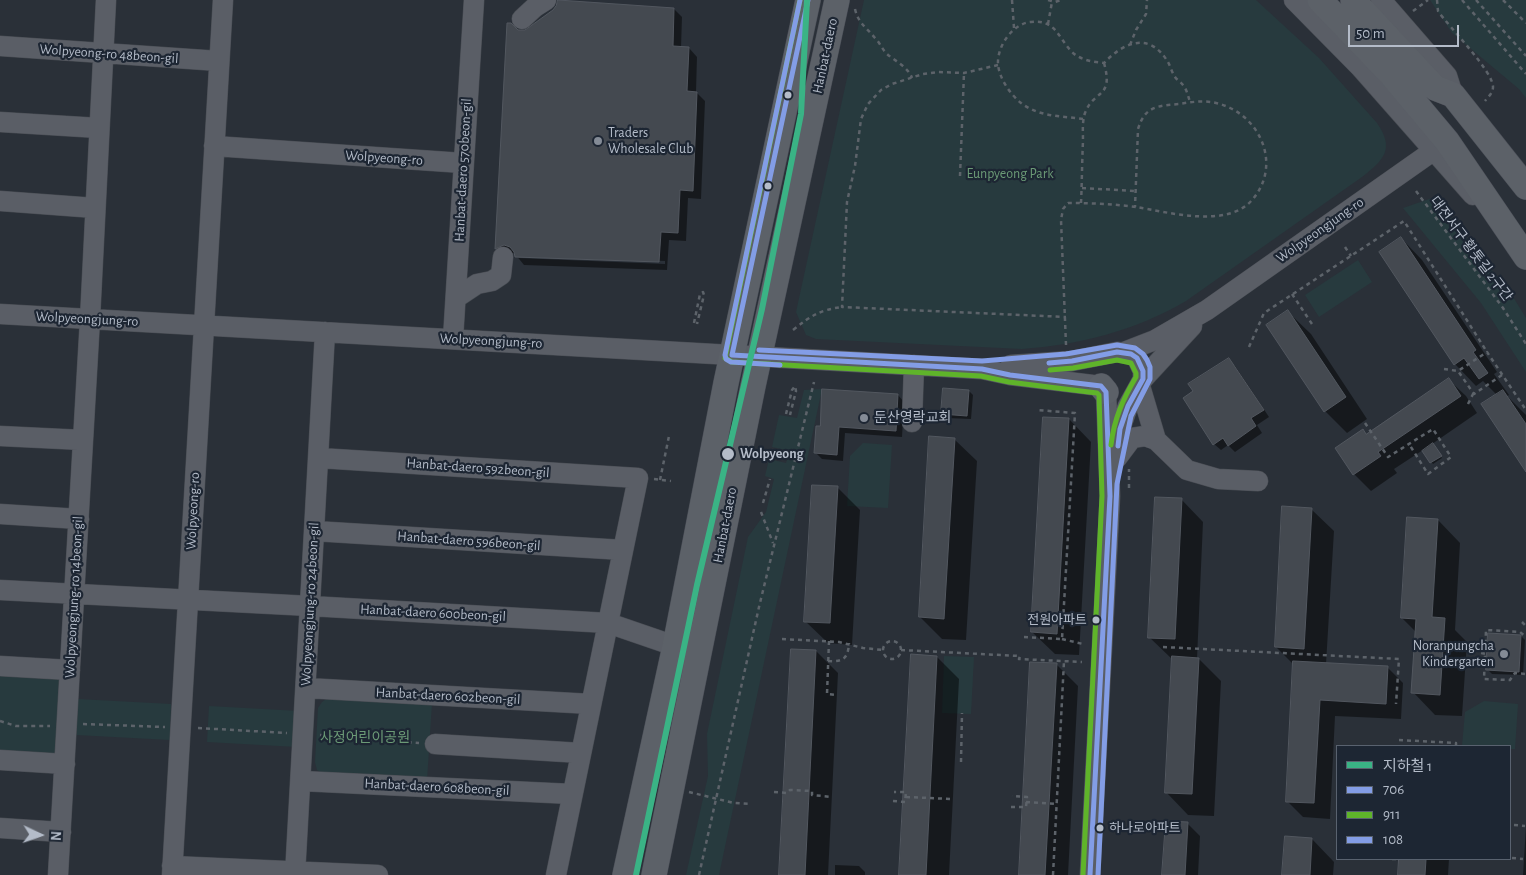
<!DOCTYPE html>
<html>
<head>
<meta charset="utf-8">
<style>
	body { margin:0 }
	#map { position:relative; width:1526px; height:875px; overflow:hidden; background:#2a3038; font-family:"Alegreya Sans","Noto Sans KR",sans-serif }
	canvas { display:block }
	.legend { position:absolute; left:1336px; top:745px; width:175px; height:115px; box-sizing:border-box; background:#1d2633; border:1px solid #59626f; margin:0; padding:6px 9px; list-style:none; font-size:15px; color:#b4bcc9 }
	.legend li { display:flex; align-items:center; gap:10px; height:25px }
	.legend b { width:25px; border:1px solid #59626f }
	.north { position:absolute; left:15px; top:810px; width:50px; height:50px; -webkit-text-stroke:4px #1d2633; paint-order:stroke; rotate:93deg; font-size:14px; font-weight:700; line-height:20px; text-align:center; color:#b4bcc9 }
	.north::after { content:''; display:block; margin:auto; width:18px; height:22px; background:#b4bcc9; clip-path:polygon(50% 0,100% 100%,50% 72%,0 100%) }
	.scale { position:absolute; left:1348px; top:25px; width:111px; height:22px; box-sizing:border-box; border:2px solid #b4bcc9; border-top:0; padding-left:6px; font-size:15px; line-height:18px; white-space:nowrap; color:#b4bcc9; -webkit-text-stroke:4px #1d2633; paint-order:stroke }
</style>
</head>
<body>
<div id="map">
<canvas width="1526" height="875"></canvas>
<ul class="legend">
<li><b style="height:6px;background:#3ab385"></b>지하철 1</li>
<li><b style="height:6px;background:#839de6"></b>706</li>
<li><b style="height:6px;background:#5fb42a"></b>911</li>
<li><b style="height:6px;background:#839de6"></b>108</li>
</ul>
<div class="north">N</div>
<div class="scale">50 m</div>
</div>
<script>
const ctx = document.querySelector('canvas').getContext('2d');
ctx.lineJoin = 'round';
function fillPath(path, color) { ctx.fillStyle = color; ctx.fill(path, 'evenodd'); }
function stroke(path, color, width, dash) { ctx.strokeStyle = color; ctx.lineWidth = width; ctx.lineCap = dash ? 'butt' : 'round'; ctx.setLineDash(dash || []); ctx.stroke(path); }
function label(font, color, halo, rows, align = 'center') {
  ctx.font = font + ' "Alegreya Sans","Noto Sans KR",sans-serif'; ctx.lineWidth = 4.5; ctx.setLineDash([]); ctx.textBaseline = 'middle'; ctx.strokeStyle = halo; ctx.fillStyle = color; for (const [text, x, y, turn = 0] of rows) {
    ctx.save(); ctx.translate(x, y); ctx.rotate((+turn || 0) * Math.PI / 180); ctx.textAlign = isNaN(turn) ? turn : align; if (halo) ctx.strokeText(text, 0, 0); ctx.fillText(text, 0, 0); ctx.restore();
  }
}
const green = new Path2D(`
	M864,0H1256L1319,58L1377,123C1395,149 1384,160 1362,177L1186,301C1137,330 1079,345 1022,349L816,339L806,335L796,312Z
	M1430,0H1526V98L1519,89L1452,33Z
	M1435,197L1515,300L1526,318V372L1481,303L1403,208Z
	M1358,260L1372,282L1319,317L1305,295Z
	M822,389L719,875H686L708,776L707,734L748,537L766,512L774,479L765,476L769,459L786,463L790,451L772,447L779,415L797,418L804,390Z
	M863,443L892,445L888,508L847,506L850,456Z
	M944,656L974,657L971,714L942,713Z
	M0,671L63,674L59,759L0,755Z
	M329,697L432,703L427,781L325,775L317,770L315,762L318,708L322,702Z
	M78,699L171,704L170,740L76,735Z
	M1484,701L1518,704L1515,749H1510V746H1462L1465,712Z
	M209,706L299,711L297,747L207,742Z`);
const shadow = new Path2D(`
	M674,9L682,17L681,48H689L697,57L696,92L705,101L701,199L688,198L686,241L669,240L667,270L524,265L515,254L513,253L505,256L496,248L517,31ZM516,256L665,261V264L519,258Z
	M1401,238L1422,260L1497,372L1494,374L1509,395L1507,396L1526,415V469L1497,395L1483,381L1476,386L1455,364Z
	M1288,312L1311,334L1367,419L1347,433L1325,411Z
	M1228,360L1235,366L1269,417L1257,425L1262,433L1235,452L1228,445L1221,450L1214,444Z
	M1449,380L1466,396L1477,413L1432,444L1442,458L1433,464L1423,450L1394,469L1397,473L1371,491L1354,474L1337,448L1367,435Z
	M969,391L973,395L971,419L946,418L942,414Z
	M898,395L904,402L902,437L845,433L843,461L822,459L815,452L821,427Z
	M1069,419L1091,442L1079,655L1055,654L1032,632Z
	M954,439L977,461L966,640L942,639L920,617Z
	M838,488L860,510L852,645L828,643L805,621Z
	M1181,499L1203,522L1197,659H1199L1221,681L1214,816L1188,815L1166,792L1173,660L1149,637Z
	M1311,509L1334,531L1326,664L1387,667L1403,683L1401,719L1335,716L1330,819L1303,817L1287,801L1294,665L1276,647Z
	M1438,520L1460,543L1455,630L1467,642L1462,716L1435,715L1413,692L1416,632L1402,618Z
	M1521,636L1525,640L1523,675L1492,674L1488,670Z
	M816,651L838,673L828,875H780Z
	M937,657L959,679L949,875H901Z
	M1056,664L1078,686L1068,875H1020Z
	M1188,824L1200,836L1198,875H1164Z
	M1526,826V875H1523Z
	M1312,839L1334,862L1333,875H1284Z
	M1400,859H1449L1448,875H1399Z
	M835,865L859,866L865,872V875H835Z`);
const building = new Path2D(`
	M558,0L674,8L673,46L689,47L687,91L697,92L693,191L680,190L678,233L661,232L659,262L515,257L514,252L510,247L504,245L495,249L507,23H511L518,30H525L553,10L556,6Z
	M1401,237L1476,350L1473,352L1488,373L1479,379L1464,358L1454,365L1379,252Z
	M1288,310L1346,397L1324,412L1266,325Z
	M1229,358L1264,410L1251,418L1256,426L1228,446L1223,438L1213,445L1183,398L1193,391L1188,384Z
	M1449,378L1461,396L1378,452L1381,456L1353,475L1335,448L1363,429L1366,434Z
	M943,388L969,390L967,416L941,414Z
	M822,389L898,394L896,431L839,427L837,455L814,453L816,426H820Z
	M1503,390L1526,424V472L1481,404Z
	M1043,417L1069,418L1057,634L1031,632Z
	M929,436L955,438L944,619L919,617Z
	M1433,443L1442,456L1430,463L1422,451Z
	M812,485L838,486L830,623L804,622Z
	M1155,497L1182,498L1175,639L1148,638Z
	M1282,506L1312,508L1304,649L1275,647Z
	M1407,517L1438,519L1432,617L1445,618L1440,695L1411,693L1416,619L1401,618Z
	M1488,633L1521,635L1519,672L1486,670Z
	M791,649L816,650L805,875H779Z
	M911,654L937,656L926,875H899Z
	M1172,656L1199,658L1192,794L1165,793Z
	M1293,661L1388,666L1386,704L1320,700L1314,803L1286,802Z
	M1030,662L1057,663L1045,875H1019Z
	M1166,821L1188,822L1185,875H1162Z
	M1285,836L1312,838L1310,875H1282Z
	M1399,859H1426L1425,875H1398Z`);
const path = new Path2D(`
	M1012,0L1014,28
	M1048,0L1055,2L1061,0
	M1437,0L1438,11C1449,27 1493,71 1493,87C1493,93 1488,97 1485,101
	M1462,0L1526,74
	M1476,0L1526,56
	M1503,0L1526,23
	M855,9C858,23 867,28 875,38C880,43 882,49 887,54C895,61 908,67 912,78
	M1413,11L1428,0
	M1048,24L1052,2
	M1130,45L1136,30L1146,14L1147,0
	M998,65L964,73L938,72L923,74L892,84L881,90L868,104L861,119L855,166L847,202L842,307L1066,317
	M1083,119C1062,116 1039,117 1021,103C1010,94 999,78 998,64C997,46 1013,23 1031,22C1056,19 1058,38 1072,52C1080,60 1093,62 1104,63C1122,44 1147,31 1166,59C1170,64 1171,71 1175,77C1177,80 1180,81 1183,85C1187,90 1188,96 1190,102
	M960,176L964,73
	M1082,188L1135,191
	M1416,191L1503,308L1526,344
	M1081,203C1082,182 1082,161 1083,141C1083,132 1082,122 1085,113C1094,89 1114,99 1104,63
	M1345,247L1351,256
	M1292,294L1312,324
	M694,323L700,294L703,292L704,295L697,324
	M793,330C811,316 819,310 842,307
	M1066,345L1061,220L1063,209L1068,203C1090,203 1113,204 1136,207C1168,212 1227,229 1252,200C1283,165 1260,113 1216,103C1204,100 1191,102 1179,104C1157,106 1145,106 1138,129L1135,207
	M1249,347L1264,313L1404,221L1487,352
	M1444,369L1458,371
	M1502,375L1474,394L1458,371L1487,352L1526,410
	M1468,404L1473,394
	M786,414L792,390L795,386L796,391L790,415
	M1365,423L1388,457L1433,429L1451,457L1428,474L1409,444
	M761,450L782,454
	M654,479L671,481
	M660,480L669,436
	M1129,488V469
	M763,503L770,479
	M761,512L773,543
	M1522,622L1526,626
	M1024,637L1062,639L1075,413L1037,410
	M782,639L839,642L863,648L883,650
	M1062,639L1083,644
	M829,641L827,694L837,695
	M883 650a9 9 0 1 1 18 0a9 9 0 1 1-18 0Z
	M1163,647L1399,659L1396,704
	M901,650L1020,656L1019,659L1082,662
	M1481,653L1487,654
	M828,661C844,662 848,658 849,643
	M1525,674L1515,673L1510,680L1484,679L1486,630L1520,632L1526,637
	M0,721L16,726H50
	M83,724L165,727
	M198,728L287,733
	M320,735L419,743
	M1399,740L1456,743V746
	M961,762L962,713
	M689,792L734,803L751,804
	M774,792L787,793L790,790L812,791V795L832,797
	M906,797L952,799
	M893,801L905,802L906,792H894
	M1026,802L1057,804
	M1011,807H1026L1027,797L1012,796
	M1514,825L1525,826
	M1512,858L1523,859
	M1392,859H1399
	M699,875L759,607L814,382
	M1053,875L1064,661`);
const minor = new Path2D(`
	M1294,0L1361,68L1473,195
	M1381,0L1447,76L1453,95
	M522,19L535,7L546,0
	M0,46L219,61
	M0,122L99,128
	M214,146L463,163
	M0,201L95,208
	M456,298L477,284L492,281L501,275L503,257
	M0,314L982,369L1010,375L1101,386
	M453,339L474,0
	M1124,352L1155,340L1207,310L1433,151
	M1011,365L1072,361L1117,352L1131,354L1137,358L1143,371V379L1128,406L1120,429L1117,451
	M1143,379L1192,326
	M1140,386L1156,440L1187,470L1218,479L1258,481
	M912,422L914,365
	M0,436L83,440
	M319,458L638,478L556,875
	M1117,458L1132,438L1145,436L1156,440
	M0,514L79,519
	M314,531L623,550
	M0,590L310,606L608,623L675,646
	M0,666L70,670
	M306,688L591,704
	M435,744L581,753
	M0,760L65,764
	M301,781L572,794
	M0,828L61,832
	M172,866L378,875
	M58,875L90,319L106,0
	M172,875L223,0
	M295,875L325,332
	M1090,875L1110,496L1106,392`);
const major = new Path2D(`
	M1320,0L1390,73L1447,141L1526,257
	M1353,0L1435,88L1453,95L1526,187
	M1101,386L1106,392
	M625,875L675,646L726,383L808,0
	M654,875L753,386L837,0`);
const bus1 = new Path2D(`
	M808,0L732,355L982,369L1010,375L1101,386L1106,392L1110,496L1090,875
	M1049,363L1072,361L1117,352L1131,354L1137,358L1143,371V379L1128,406L1120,429L1118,446`);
const bus2 = new Path2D(`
	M800,0L725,358L732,362L981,376L1009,382L1097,393L1099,395L1102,496L1083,875
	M1050,370L1073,368L1117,360L1131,363L1136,373V377C1123,399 1114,419 1111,445`);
const bus3 = new Path2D(`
	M759,350L982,361L1066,354L1117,345L1135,348L1143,354L1147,360L1150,367V379L1131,416L1117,484L1098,875
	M780,365L731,362L726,359L725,355L800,0`);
const metro1 = new Path2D(`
	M636,875L697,585L762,309L801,114L807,0`);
const markers = [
	[788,95,4.5,"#b4bcc9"],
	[598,141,5,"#848b96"],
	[768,186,4.5,"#b4bcc9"],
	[864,418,5,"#848b96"],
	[728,454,7,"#b4bcc9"],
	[1096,620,4.5,"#b4bcc9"],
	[1504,654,5,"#848b96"],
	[1100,828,4.5,"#b4bcc9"]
];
const busNames = [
	["전원아파트",1087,620],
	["하나로아파트",1109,828,"left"]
];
const streetNames = [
	["Wolpyeong-ro 48beon-gil",109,54,4],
	["Hanbat-daero",825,56,-78],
	["Wolpyeong-ro",384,158,4],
	["Hanbat-daero 570beon-gil",463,170,-87],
	["Wolpyeongjung-ro",1320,230,-35],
	["대전서구 황톳길 2구간",1471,249,53],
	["Wolpyeongjung-ro",87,319,3],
	["Wolpyeongjung-ro",491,341,3],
	["Hanbat-daero 592beon-gil",478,468,4],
	["Wolpyeong-ro",193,511,-87],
	["Hanbat-daero",725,525,-79],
	["Hanbat-daero 596beon-gil",469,541,4],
	["Wolpyeongjung-ro 14beon-gil",74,597,-87],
	["Wolpyeongjung-ro 24beon-gil",310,604,-87],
	["Hanbat-daero 600beon-gil",433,613,3],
	["Hanbat-daero 602beon-gil",448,696,3],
	["Hanbat-daero 608beon-gil",437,787,3]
];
const poiNames = [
	["Traders",608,133],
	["Wholesale Club",608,149],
	["둔산영락교회",874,418],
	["Noranpungcha",1494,646,"right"],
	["Kindergarten",1494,662,"right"]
];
const parkNames = [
	["Eunpyeong Park",1010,174],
	["사정어린이공원",365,738]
];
const stopNames = [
	["Wolpyeong",740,454]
];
fillPath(green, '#273a3e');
fillPath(shadow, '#0007');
fillPath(building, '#444950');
stroke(building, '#52575f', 1);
stroke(minor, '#484c53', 21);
stroke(major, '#484c55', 26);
stroke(path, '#5d636a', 2.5, [4, 4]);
stroke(minor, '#5a5e66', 20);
stroke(major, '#5c6168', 25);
stroke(bus1, '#839de6', 5);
stroke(bus2, '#5fb42a', 5);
stroke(bus3, '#839de6', 5);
stroke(metro1, '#3ab385', 6);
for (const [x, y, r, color] of markers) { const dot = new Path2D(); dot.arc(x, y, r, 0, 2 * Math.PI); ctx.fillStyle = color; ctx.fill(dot); stroke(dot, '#1d2633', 2); }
label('13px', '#b4bcc9', '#1d2633', busNames, 'right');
label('14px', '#b4bcc9', '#1d2633', streetNames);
label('14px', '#b4bcc9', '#1d2633', poiNames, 'left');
label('14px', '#6b9a76', '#1d2633', parkNames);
label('bold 14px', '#b4bcc9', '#1d2633', stopNames, 'left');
</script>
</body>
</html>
